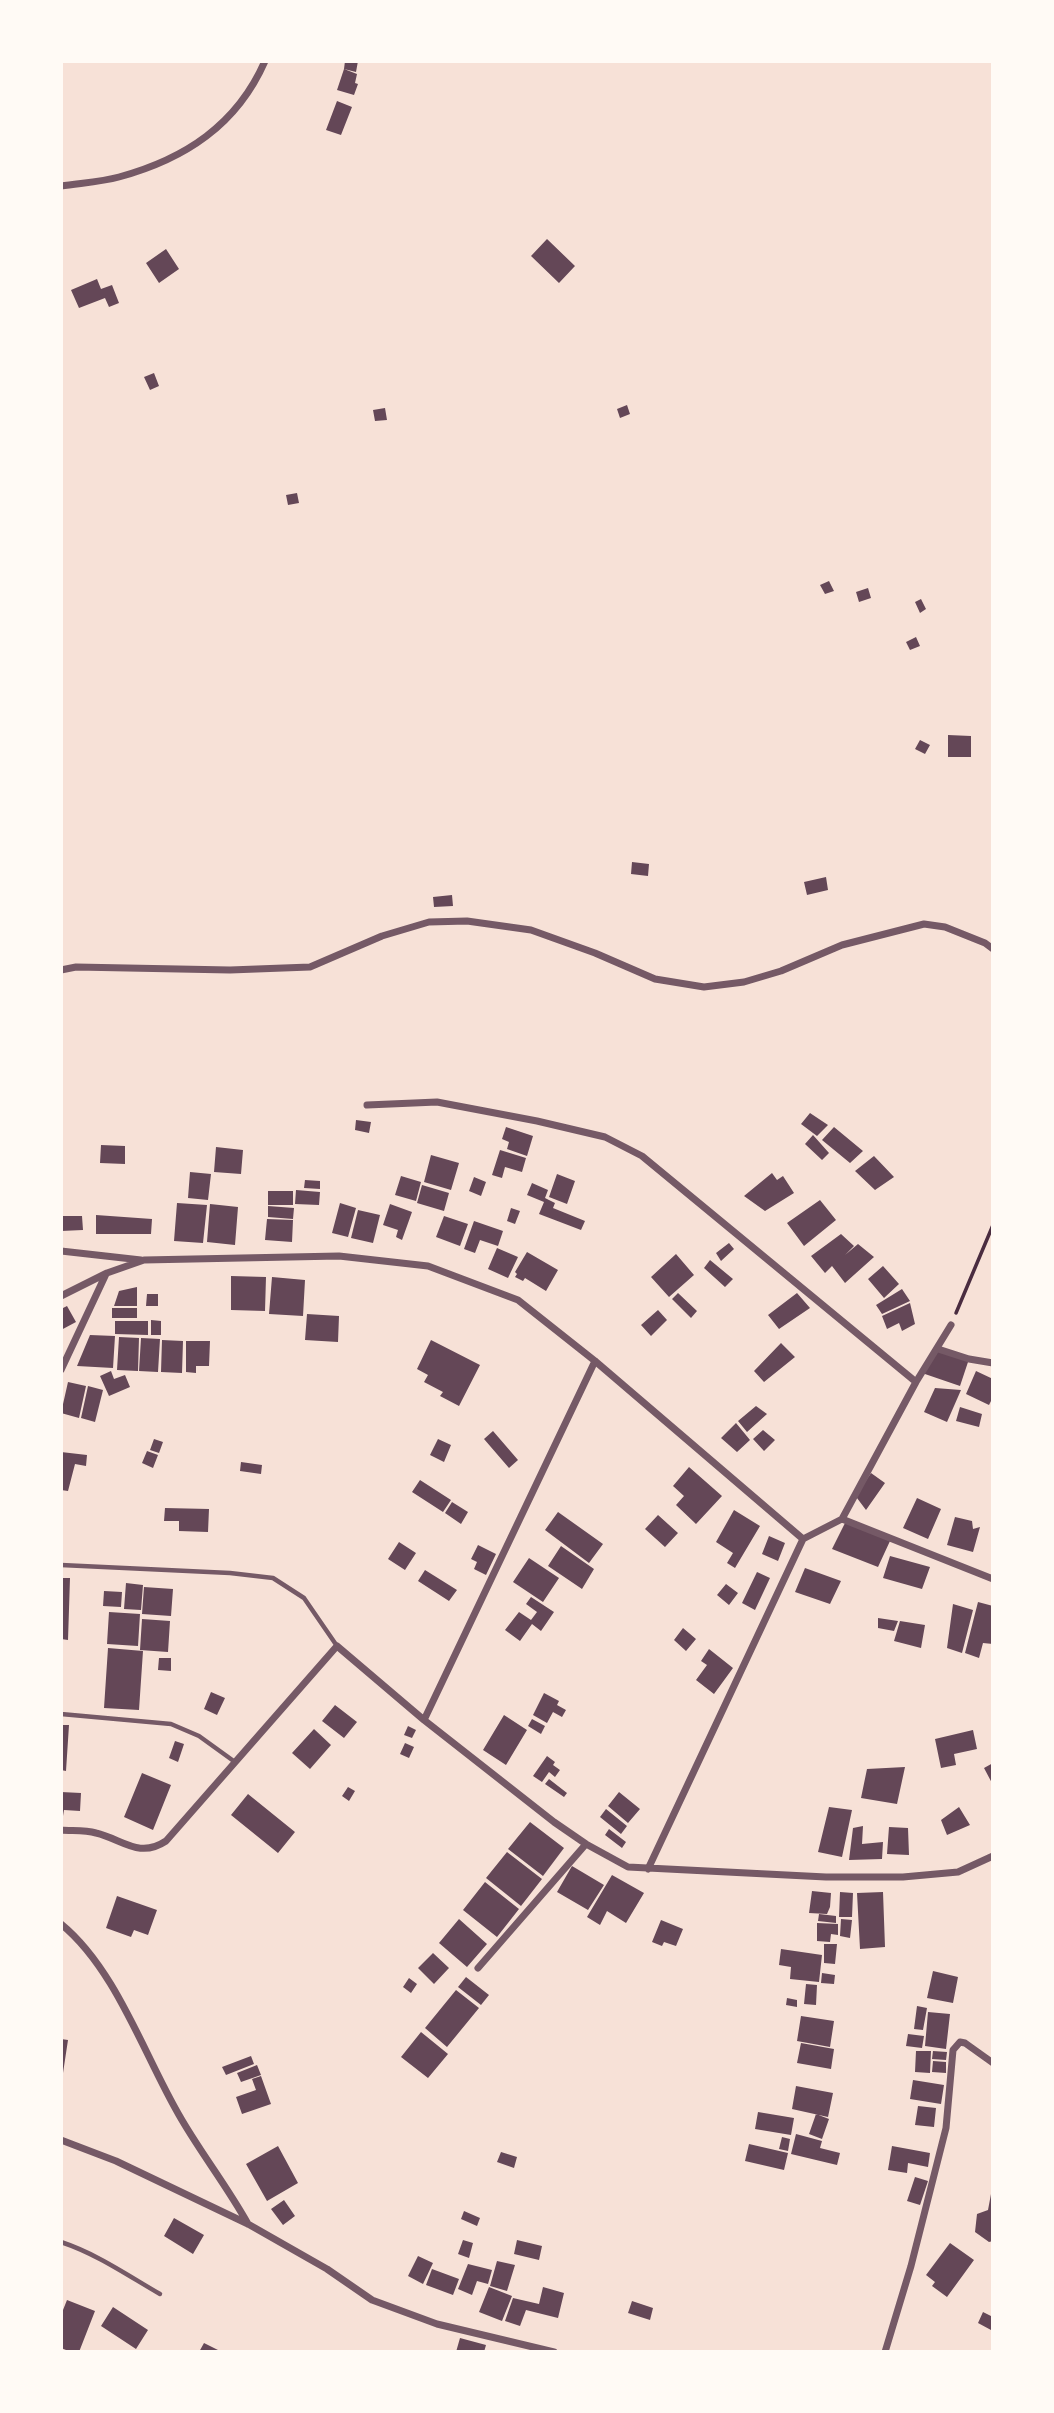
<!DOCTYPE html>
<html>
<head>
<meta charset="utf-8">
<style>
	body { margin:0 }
	#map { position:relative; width:1054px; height:2413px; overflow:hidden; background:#f7e1d7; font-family:"Alegreya Sans",sans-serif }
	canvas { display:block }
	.frame { position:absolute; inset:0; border:63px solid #fffaf5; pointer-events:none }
</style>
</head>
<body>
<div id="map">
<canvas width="1054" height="2413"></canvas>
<div class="frame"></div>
</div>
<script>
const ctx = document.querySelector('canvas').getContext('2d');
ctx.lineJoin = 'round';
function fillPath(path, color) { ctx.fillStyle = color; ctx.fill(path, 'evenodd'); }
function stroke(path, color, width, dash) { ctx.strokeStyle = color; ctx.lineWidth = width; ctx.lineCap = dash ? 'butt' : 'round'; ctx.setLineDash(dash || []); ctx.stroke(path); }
const building = new Path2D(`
	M345,61H358L356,72L344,69Z
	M344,69L357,74L355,83L358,84L354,95L337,90Z
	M337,101L352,107L341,135L326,130Z
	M547,239L575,266L559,283L531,256Z
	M166,249L179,269L159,283L146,263Z
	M97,279L101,289L112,285L119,303L109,307L105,298L79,308L71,290Z
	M154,373L159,386L150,390L144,377Z
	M627,405L630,414L620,418L617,409Z
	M385,408L387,420L375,421L373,410Z
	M297,493L299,503L288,505L286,495Z
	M829,581L834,591L825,594L820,585Z
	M868,588L871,598L859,602L856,592Z
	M921,599L926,609L920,613L915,602Z
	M916,637L920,646L910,650L906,642Z
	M948,735L971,736V757H948Z
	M920,740L930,745L925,754L915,749Z
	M632,862L649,864L648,876L631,874Z
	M826,877L828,890L807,895L804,882Z
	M452,895L453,906L434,907L433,897Z
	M810,1113L828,1125L817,1136L801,1124Z
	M356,1120L371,1122L369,1133L355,1130Z
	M506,1127L533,1136L527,1156L507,1149L509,1142L502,1139Z
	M834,1127L863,1151L850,1163L822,1140Z
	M813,1135L829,1153L822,1160L805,1144Z
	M101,1145L125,1146V1164L100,1163Z
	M216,1147L243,1150L241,1174L214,1172Z
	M500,1150L526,1158L522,1172L505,1167L502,1178L492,1175Z
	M431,1155L459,1163L451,1190L424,1182Z
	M874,1156L894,1177L875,1190L855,1171Z
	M190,1172L211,1174L208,1200L188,1198Z
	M772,1173L777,1180L783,1176L794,1193L765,1211L744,1196Z
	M557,1174L575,1181L567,1204L549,1197Z
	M401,1176L421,1182L416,1201L395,1195Z
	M474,1177L486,1182L481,1196L469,1191Z
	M305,1180L320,1181V1189L304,1188Z
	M532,1183L548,1190L545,1198L555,1203L553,1208L585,1221L581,1230L539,1214L544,1202L527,1195Z
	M422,1185L449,1193L444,1211L417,1203Z
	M296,1190L320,1192L319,1205L295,1204Z
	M268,1191H293V1205H268Z
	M820,1200L836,1220L804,1246L787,1223Z
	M177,1203L207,1205L203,1243L174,1241Z
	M340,1203L356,1208L348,1237L332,1233Z
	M210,1204L238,1207L235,1245L207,1242Z
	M390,1204L412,1212L402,1240L396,1237L398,1230L383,1225Z
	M268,1206L294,1208L293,1219L268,1217Z
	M511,1208L520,1211L515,1224L507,1221Z
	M358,1210L380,1215L373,1243L351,1238Z
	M96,1215L152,1219L151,1234H96Z
	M61,1216H82L83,1230L61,1231Z
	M444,1216L468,1224L460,1246L436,1237Z
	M267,1219L293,1220L292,1242L265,1240Z
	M474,1221L503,1231L498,1246L480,1240L475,1253L464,1249Z
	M841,1234L854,1246L845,1255L858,1244L874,1257L845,1283L832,1266L825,1273L811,1256Z
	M729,1243L734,1249L721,1261L716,1253Z
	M497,1248L518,1257L508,1278L488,1269Z
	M527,1252L558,1270L546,1291L525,1278L523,1281L515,1277L517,1274L515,1272Z
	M676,1254L694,1275L669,1297L651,1277Z
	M710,1260L733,1279L725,1287L704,1268Z
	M883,1266L899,1284L884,1298L868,1279Z
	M231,1276L266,1277L265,1311L231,1310Z
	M272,1277L305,1280L303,1316L269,1314Z
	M137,1287V1306H114L119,1291Z
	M902,1289L910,1301L882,1314L876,1305Z
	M678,1293L697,1311L691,1318L672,1299Z
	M797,1293L810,1308L779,1329L768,1315Z
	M147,1294H158V1306H146Z
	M910,1303L915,1324L902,1331L899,1323L887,1329L882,1316Z
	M67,1306L76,1322L61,1330V1309Z
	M112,1308H137V1318H112Z
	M658,1310L667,1320L651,1336L641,1325Z
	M307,1314L339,1316L338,1342L305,1340Z
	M151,1320L161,1321V1335H151Z
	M115,1321H148V1335L115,1334Z
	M90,1335L115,1336L113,1368L77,1366Z
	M119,1337L139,1338L138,1371L117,1370Z
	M141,1338L160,1339L158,1372L139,1371Z
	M162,1340L183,1341L182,1373L161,1372Z
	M431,1340L480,1365L459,1406L440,1396L443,1392L424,1382L428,1375L417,1369Z
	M186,1341H210L209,1366H196V1373L186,1372Z
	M781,1343L795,1357L764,1382L754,1371Z
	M940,1349L969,1359L960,1386L922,1373Z
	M111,1371L114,1379L125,1375L130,1387L109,1396L100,1376Z
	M976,1371L993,1379V1397L989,1405L966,1394Z
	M68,1382L86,1386L79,1418L61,1413Z
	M88,1386L103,1390L95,1422L81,1418Z
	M935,1388L961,1390L947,1422L924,1412Z
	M756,1406L767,1414L747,1432L738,1421Z
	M960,1407L982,1414L979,1427L956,1421Z
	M736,1423L750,1440L737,1452L721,1438Z
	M763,1430L775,1440L764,1451L753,1439Z
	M493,1431L518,1460L509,1468L484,1439Z
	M154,1439L163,1442L159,1453L150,1450Z
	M438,1439L451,1445L444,1462L430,1455Z
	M147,1451L158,1455L153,1468L142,1463Z
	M61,1452L87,1455L86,1466L75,1464L68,1491L61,1490Z
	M241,1462L262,1465L261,1474L240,1471Z
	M689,1467L722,1496L696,1524L676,1505L684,1496L673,1486Z
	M871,1473L885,1483L866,1510L857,1498H854Z
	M420,1480L451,1500L443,1512L412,1492Z
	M917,1498L941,1509L928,1539L903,1528Z
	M452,1502L468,1512L461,1524L445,1513Z
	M165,1508L209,1509L208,1532L179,1531V1521H164Z
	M734,1510L760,1526L735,1568L727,1563L733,1553L716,1542Z
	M558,1512L603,1544L589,1563L545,1530Z
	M658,1515L678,1533L665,1547L645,1529Z
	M955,1517L972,1521L973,1529L980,1527L973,1552L947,1545Z
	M845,1523L890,1541L878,1567L832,1549Z
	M769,1536L785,1543L778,1561L762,1554Z
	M399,1542L416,1553L405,1570L388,1559Z
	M478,1545L496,1554L486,1575L474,1569L477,1562L471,1559Z
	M561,1546L594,1569L582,1589L548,1566Z
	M890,1556L930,1567L922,1589L883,1578Z
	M529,1558L559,1578L543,1602L513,1582Z
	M805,1568L841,1581L830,1604L795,1592Z
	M425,1570L457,1590L449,1601L418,1581Z
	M757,1572L770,1578L755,1610L742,1603Z
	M61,1578H70L68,1640L61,1639Z
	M126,1583L143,1585L141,1610L124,1609Z
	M726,1584L738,1593L729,1605L717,1595Z
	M144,1587L173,1589L171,1616L142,1614Z
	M104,1591L122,1592L121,1607L103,1606Z
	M531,1597L554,1612L541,1631L532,1624L520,1641L505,1630L519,1612L531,1620L537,1612L526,1604Z
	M978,1602L993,1606V1644L983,1643L979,1658L965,1653Z
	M953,1604L973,1610L962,1653L947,1648Z
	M109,1612L140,1614L138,1646L107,1644Z
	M878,1618L898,1621L894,1631L878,1628Z
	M142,1619L170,1621L168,1652L140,1650Z
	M900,1621L925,1625L921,1648L894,1641Z
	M683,1628L696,1639L686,1651L674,1640Z
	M108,1648L143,1651L139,1710L104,1708Z
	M709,1649L733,1668L714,1694L696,1680L707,1665L701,1661Z
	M159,1658H171V1671L158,1670Z
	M211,1692L225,1698L217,1715L204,1709Z
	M544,1693L559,1701L557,1705L566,1710L562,1717L553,1712L547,1723L533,1715Z
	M335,1705L357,1722L344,1738L322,1721Z
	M504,1715L527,1730L506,1765L483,1750Z
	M532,1719L545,1726L541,1734L528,1726Z
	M61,1725H69L66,1771L61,1770Z
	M408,1726L416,1730L412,1738L404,1735Z
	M314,1729L331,1745L310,1769L292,1753Z
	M973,1730L977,1749L954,1754L956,1765L941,1768L935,1739Z
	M175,1741L184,1744L178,1762L169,1758Z
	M405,1743L414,1747L409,1758L400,1754Z
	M547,1756L555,1762L553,1765L560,1770L555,1777L549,1772L542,1782L533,1776Z
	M993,1763V1785L984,1768Z
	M905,1767L897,1804L861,1798L867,1769Z
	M142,1773L171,1785L153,1830L124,1817Z
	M549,1779L567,1793L564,1797L545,1784Z
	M348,1787L355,1791L349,1801L342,1796Z
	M61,1792L81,1793L80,1811L64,1810L63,1816H61Z
	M619,1792L640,1809L628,1823L608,1806Z
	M248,1794L295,1832L278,1853L231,1815Z
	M829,1807L852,1810L842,1857L818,1852Z
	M959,1807L970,1825L947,1835L941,1820Z
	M606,1809L627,1826L621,1834L600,1817Z
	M530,1822L564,1848L543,1876L508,1849Z
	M863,1826L862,1844L883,1842L882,1859L849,1860L853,1828Z
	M889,1827L908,1828L909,1855L887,1854Z
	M609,1829L626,1842L622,1848L605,1835Z
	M507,1852L542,1879L521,1906L486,1878Z
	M572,1866L604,1885L588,1910L557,1892Z
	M612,1875L644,1893L626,1923L607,1911L600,1925L587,1917Z
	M485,1882L519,1909L497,1937L463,1910Z
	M812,1891L831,1893L830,1907L827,1914L809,1913Z
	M840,1892L853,1893L852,1917H839Z
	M883,1892L885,1947L860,1949L857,1893Z
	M117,1896L157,1910L148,1935L134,1930L131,1937L106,1928Z
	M819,1914L836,1916V1923L818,1921Z
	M459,1919L487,1944L467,1967L439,1943Z
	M841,1919L852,1920L850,1938L840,1936Z
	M661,1920L683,1929L676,1946L664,1942L662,1946L652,1942Z
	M817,1923L838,1924V1935L831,1934L830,1942L817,1941Z
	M824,1944H837L835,1964L824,1963Z
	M781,1949L822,1955L819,1982L790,1979L791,1967L779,1965Z
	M433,1953L449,1968L434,1984L418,1968Z
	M933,1971L958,1977L953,2003L927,1998Z
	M822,1973L835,1975L834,1984L821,1983Z
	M466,1977L489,1995L481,2005L458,1987Z
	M409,1978L417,1984L411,1993L403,1987Z
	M806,1984L817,1985L816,2005L804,2004Z
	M456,1990L479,2008L447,2047L425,2028Z
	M787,1998L797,2000V2007L786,2005Z
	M917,2006L927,2008L923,2030L914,2029Z
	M928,2012L950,2014L946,2049L925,2046Z
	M801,2016L834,2021L830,2047L797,2041Z
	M421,2032L448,2054L428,2078L401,2057Z
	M908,2034L924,2036L922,2048L906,2046Z
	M61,2039L68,2040L63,2073H61Z
	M801,2043L834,2049L831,2069L797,2063Z
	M916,2051H931L930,2073L915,2072Z
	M933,2051L947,2052L946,2060L932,2059Z
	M251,2056L254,2064L226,2075L222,2067Z
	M933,2061L946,2062V2073L932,2072Z
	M257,2065L261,2075L241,2082L237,2073Z
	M261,2076L271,2104L242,2114L236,2097L256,2090L252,2079Z
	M913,2080L944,2085L941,2104L910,2099Z
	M796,2086L833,2093L828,2117L792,2109Z
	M918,2106L936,2108L934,2127L915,2125Z
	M758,2112L794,2118L791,2135L755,2129Z
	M816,2114L829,2119L822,2139L809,2134Z
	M796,2134L822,2141L820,2148L840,2153L837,2165L791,2154Z
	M782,2137L790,2139L788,2151L779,2149Z
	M749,2144L788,2153L784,2170L745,2161Z
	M278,2146L298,2183L267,2201L246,2164Z
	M892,2146L930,2153L928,2167L908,2163L907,2173L888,2170Z
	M501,2152L517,2157L514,2168L497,2162Z
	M915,2177L928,2181L920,2205L907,2201Z
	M991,2194L993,2241L989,2242L975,2232L977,2214L988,2210Z
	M284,2200L295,2216L283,2225L271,2209Z
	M464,2211L480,2218L477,2226L461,2219Z
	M174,2218L204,2235L193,2254L164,2236Z
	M463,2240L473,2243L469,2258L458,2254Z
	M517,2240L542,2246L539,2260L514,2254Z
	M950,2243L974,2260L947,2297L932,2286L935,2282L926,2275Z
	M418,2256L433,2263L423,2284L408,2276Z
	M497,2261L515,2265L507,2291L490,2286Z
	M468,2264L492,2270L488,2284L477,2281L472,2295L458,2289Z
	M432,2269L459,2279L453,2295L426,2285Z
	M489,2287L512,2296L502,2321L479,2312Z
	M543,2287L564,2293L558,2318L526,2310L520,2326L505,2321L513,2298L539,2304Z
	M67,2300L95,2311L79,2352H71L61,2348V2315Z
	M632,2301L653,2308L650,2320L628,2313Z
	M113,2307L148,2330L136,2349L101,2326Z
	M983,2312L993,2317L991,2330L978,2323Z
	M460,2338L486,2345L484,2352H456Z
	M204,2343L222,2352H199Z`);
const path = new Path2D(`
	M956,1313L993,1225`);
const service = new Path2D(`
	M61,1565L230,1573L273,1578L304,1598L337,1646
	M61,1714L171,1724L199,1736L235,1762
	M61,2242C97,2254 127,2275 160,2294`);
const minor = new Path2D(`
	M61,186C80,183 101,182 119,177C185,159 237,125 265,61
	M61,970L76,967L230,970L310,967L382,936L429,922L467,921L531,930L595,953L655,979L704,987L744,982L781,971L842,945L924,924L945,927L985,943L993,949
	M367,1105L437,1102L537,1121L605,1137L642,1156L916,1382
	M61,1251L141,1260
	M61,1296L107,1273L144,1260L339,1256L428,1266L518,1300L595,1361L803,1539
	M938,1349L969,1359L993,1363
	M61,1370L106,1274
	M842,1519L993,1579
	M424,1720L595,1361
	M61,1830C72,1831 85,1830 96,1833C122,1839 139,1859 166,1841L337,1646L424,1720L554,1822L586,1844L628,1867L826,1877H903L958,1872L993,1856
	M648,1869L803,1539L842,1519L916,1382L951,1325
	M61,1924C116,1969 144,2055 179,2115C200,2152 227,2186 248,2224
	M478,1968L586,1844
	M61,2140L116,2161L248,2224L327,2269L372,2300L437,2324L554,2352
	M885,2352L911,2266L946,2128L953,2050L960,2042L965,2043L993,2063`);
fillPath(building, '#644757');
stroke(path, '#4a2c40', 3.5);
stroke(service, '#755966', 4.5);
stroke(minor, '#755966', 7);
</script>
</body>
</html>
